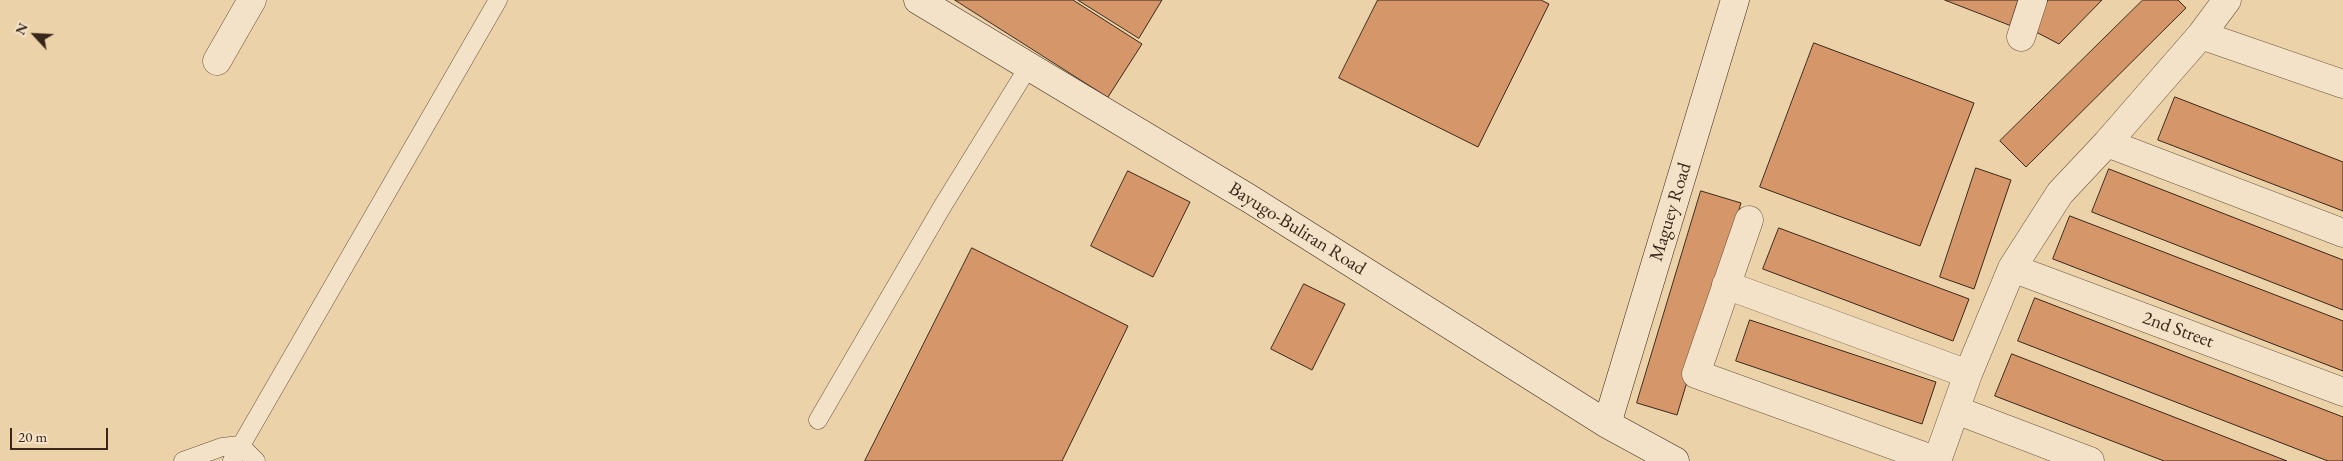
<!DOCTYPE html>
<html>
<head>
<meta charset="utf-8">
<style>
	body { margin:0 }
	#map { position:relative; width:2343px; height:461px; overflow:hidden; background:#ecd2a9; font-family:"EB Garamond",serif }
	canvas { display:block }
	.north { position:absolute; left:10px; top:10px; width:50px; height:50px; -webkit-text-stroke:4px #f3e2c7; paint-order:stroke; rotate:295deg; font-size:14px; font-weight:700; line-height:20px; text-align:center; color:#3a271b }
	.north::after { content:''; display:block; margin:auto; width:18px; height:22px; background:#3a271b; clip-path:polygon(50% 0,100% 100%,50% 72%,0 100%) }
	.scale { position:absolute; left:10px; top:428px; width:98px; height:22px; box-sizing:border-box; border:2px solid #3a271b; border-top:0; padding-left:6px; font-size:15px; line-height:18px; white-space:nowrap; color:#3a271b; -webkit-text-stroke:4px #f3e2c7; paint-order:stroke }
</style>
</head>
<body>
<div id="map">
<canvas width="2343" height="461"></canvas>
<div class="north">N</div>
<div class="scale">20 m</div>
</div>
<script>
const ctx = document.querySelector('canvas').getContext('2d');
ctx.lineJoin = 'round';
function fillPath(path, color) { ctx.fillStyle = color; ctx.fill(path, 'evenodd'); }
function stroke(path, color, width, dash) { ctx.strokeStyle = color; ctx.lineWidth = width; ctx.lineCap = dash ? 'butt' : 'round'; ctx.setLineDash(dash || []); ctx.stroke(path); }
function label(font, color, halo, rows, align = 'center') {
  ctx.font = font + ' "EB Garamond",serif'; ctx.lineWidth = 4.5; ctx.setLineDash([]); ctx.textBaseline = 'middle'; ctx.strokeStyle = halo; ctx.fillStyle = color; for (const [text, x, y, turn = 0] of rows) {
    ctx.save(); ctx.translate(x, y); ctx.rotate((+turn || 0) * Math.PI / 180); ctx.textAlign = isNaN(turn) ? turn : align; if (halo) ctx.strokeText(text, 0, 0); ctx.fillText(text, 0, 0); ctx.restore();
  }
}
const building = new Path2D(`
	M955,0H1073L1142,44L1108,97Z
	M1078,0H1162L1139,38Z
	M1378,0H1541L1549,4L1478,147L1339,78Z
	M1945,0H2018L2010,25Z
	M2048,0H2102L2059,44L2036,32Z
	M2143,0H2178L2186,8L2026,167L2000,141Z
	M1814,43L1974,103L1920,246L1760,187Z
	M2175,97L2343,162V211L2158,140Z
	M1976,168L2011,180L1974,289L1940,277Z
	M2109,169L2343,260V310L2092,212Z
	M1128,171L1190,202L1153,277L1091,246Z
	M1701,191L1741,203L1677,415L1637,403Z
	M2070,216L2343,321V371L2053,259Z
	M1779,228L1969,299L1953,341L1763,269Z
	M972,248L1128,326L1062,461H865Z
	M1304,284L1345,304L1312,370L1271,349Z
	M2035,298L2343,417V461H2328L2018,341Z
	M1750,320L1936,382L1922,424L1736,361Z
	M2012,354L2287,461H2164L1995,396Z`);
const lane = new Path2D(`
	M818,420L942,207L1029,66
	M183,461L222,447L240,445L256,461
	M232,461L498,0`);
const street = new Path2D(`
	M2201,35L2343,84
	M2021,37L2033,0
	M217,61L252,0
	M2107,143L2343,233
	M1749,220L1696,374L1937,461
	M2012,268L2343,392
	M1726,285L1968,374
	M1956,410L2090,461
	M1937,461L1968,374L2012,268L2060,193L2107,143L2201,35L2227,0`);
const secondary = new Path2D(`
	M918,0L1250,199L1607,424L1675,461
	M1607,424L1735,0`);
const streetNames = [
	["Maguey Road",1671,212,-73],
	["Bayugo-Buliran Road",1297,229,32],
	["2nd Street",2178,330,20]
];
fillPath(building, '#d5976a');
stroke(building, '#3a271b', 1);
stroke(lane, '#66523e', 19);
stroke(street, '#66523e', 29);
stroke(secondary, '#3a271b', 29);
stroke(lane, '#f3e2c7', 18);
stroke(street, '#f3e2c7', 28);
stroke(secondary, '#f3e2c7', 28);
label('19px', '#3a271b', '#f3e2c7', streetNames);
</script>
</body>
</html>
